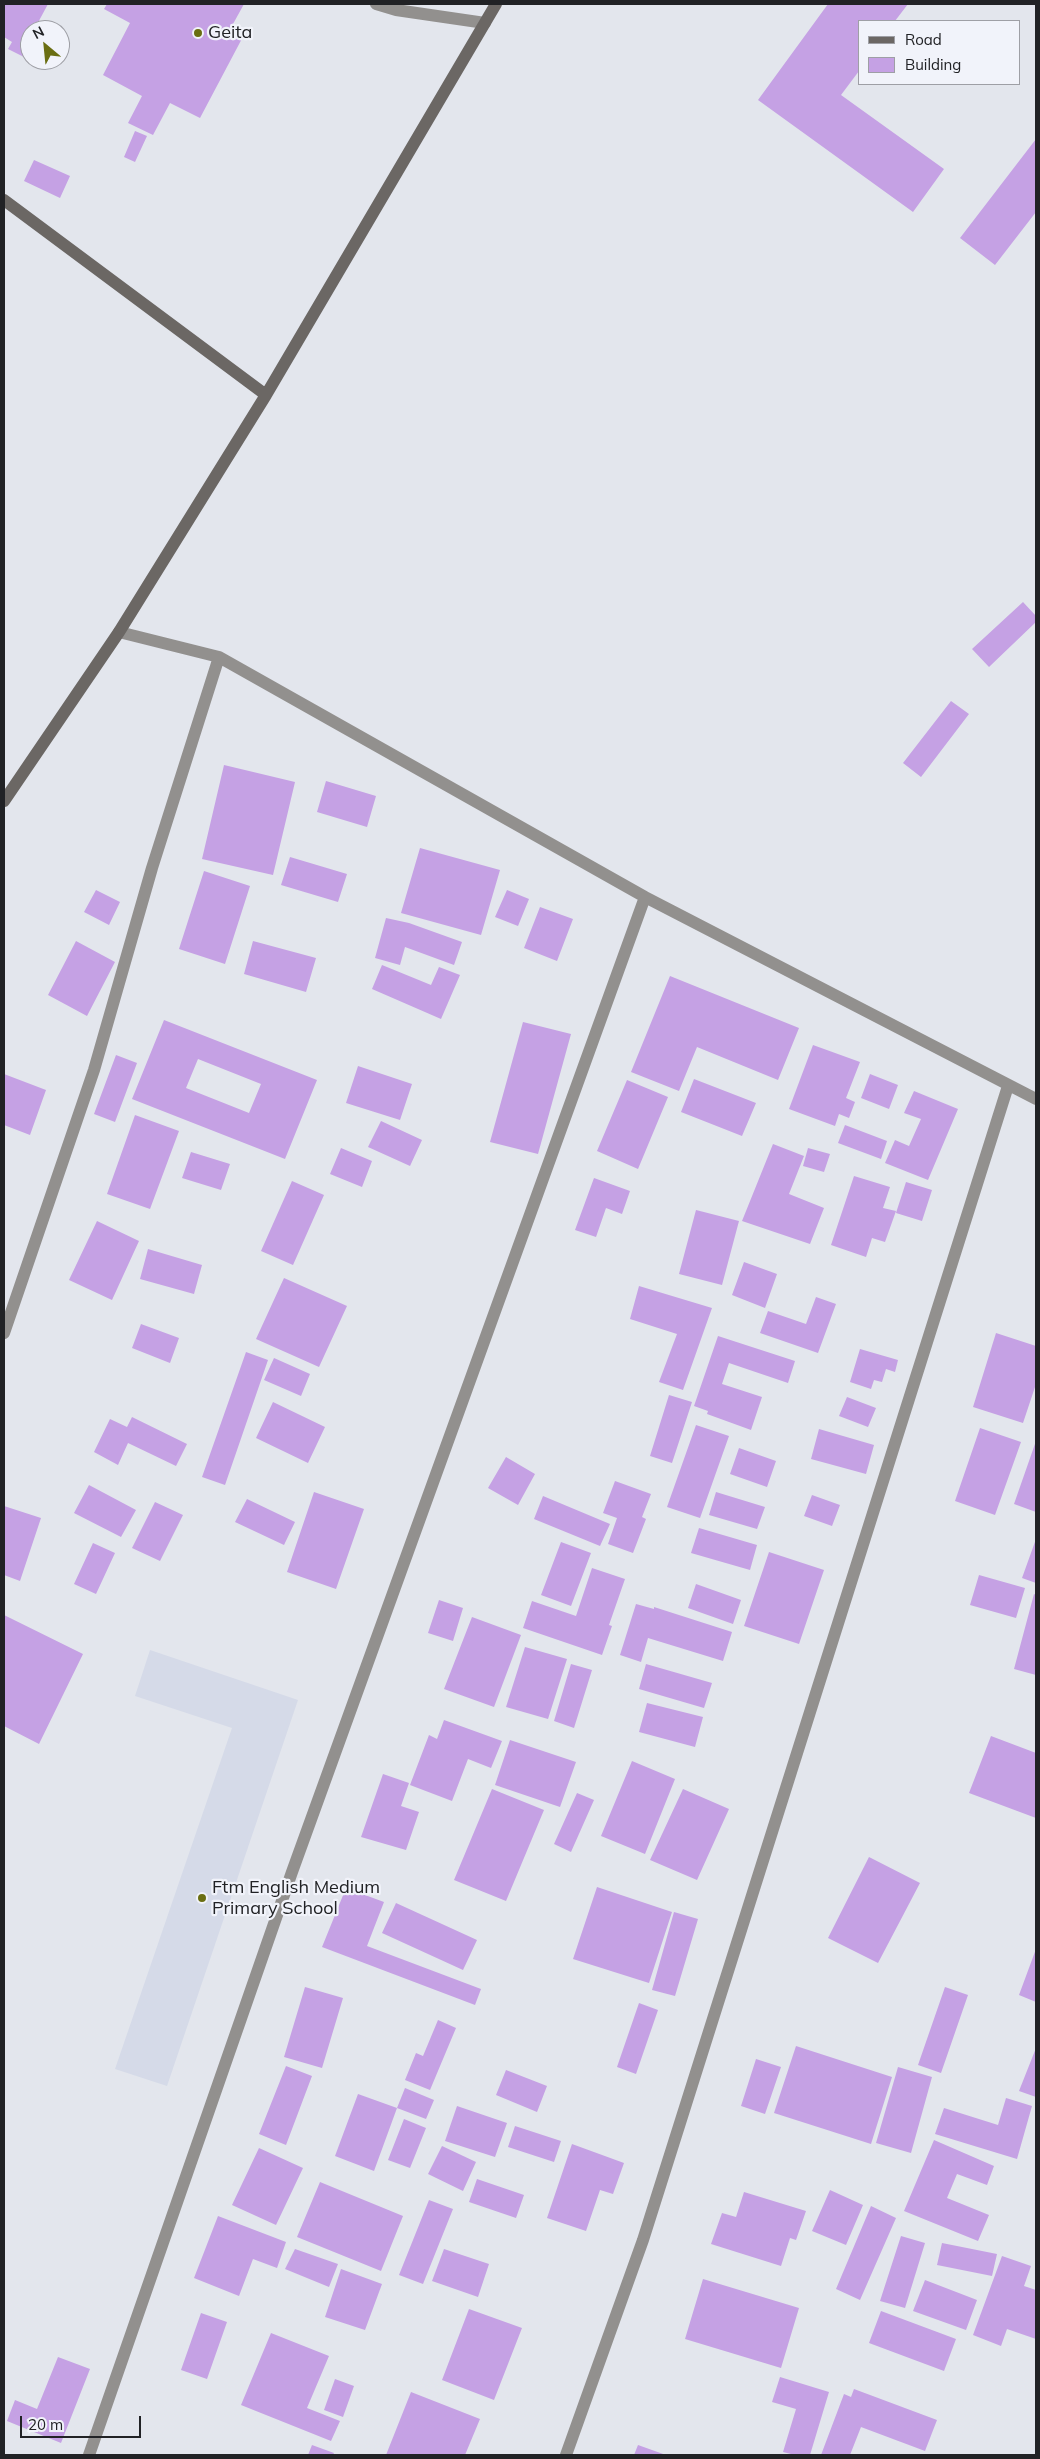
<!DOCTYPE html>
<html>
<head>
<meta charset="utf-8">
<style>
	body { margin:0 }
	#map { position:relative; width:1040px; height:2459px; overflow:hidden; background:#e3e6ed; font-family:Mulish,sans-serif }
	canvas { display:block }
	.frame { position:absolute; inset:0; border:5px solid #212225; pointer-events:none }
	.legend { position:absolute; left:858px; top:20px; width:162px; height:65px; box-sizing:border-box; background:#f1f3fa; border:1px solid #9e9fa5; margin:0; padding:6px 9px; list-style:none; font-size:15px; color:#212225 }
	.legend li { display:flex; align-items:center; gap:10px; height:25px }
	.legend b { width:25px; border:1px solid #9e9fa5 }
	.north { position:absolute; left:20px; top:20px; width:50px; height:50px; box-sizing:border-box; background:#f1f3fa; border:1px solid #9e9fa5; border-radius:50%; rotate:332deg; font-size:14px; font-weight:700; line-height:20px; text-align:center; color:#212225 }
	.north::after { content:''; display:block; margin:auto; width:18px; height:22px; background:#6a6e12; clip-path:polygon(50% 0,100% 100%,50% 72%,0 100%) }
	.scale { position:absolute; left:20px; top:2416px; width:121px; height:22px; box-sizing:border-box; border:2px solid #212225; border-top:0; padding-left:6px; font-size:15px; line-height:18px; white-space:nowrap; color:#212225; -webkit-text-stroke:4px #f1f3fa; paint-order:stroke }
</style>
</head>
<body>
<div id="map">
<canvas width="1040" height="2459"></canvas>
<div class="frame"></div>
<ul class="legend">
<li><b style="height:6px;background:#6b6764"></b>Road</li>
<li><b style="height:14px;background:#c5a1e4"></b>Building</li>
</ul>
<div class="north">N</div>
<div class="scale">20 m</div>
</div>
<script>
const ctx = document.querySelector('canvas').getContext('2d');
ctx.lineJoin = 'round';
function fillPath(path, color) { ctx.fillStyle = color; ctx.fill(path, 'evenodd'); }
function stroke(path, color, width, dash) { ctx.strokeStyle = color; ctx.lineWidth = width; ctx.lineCap = dash ? 'butt' : 'round'; ctx.setLineDash(dash || []); ctx.stroke(path); }
function label(font, color, halo, rows, align = 'center') {
  ctx.font = font + ' Mulish,sans-serif'; ctx.lineWidth = 4.5; ctx.setLineDash([]); ctx.textBaseline = 'middle'; ctx.strokeStyle = halo; ctx.fillStyle = color; for (const [text, x, y, turn = 0] of rows) {
    ctx.save(); ctx.translate(x, y); ctx.rotate((+turn || 0) * Math.PI / 180); ctx.textAlign = isNaN(turn) ? turn : align; if (halo) ctx.strokeText(text, 0, 0); ctx.fillText(text, 0, 0); ctx.restore();
  }
}
const built = new Path2D(`
	M150,1650L298,1700L167,2086L115,2069L232,1728L135,1696Z`);
const building = new Path2D(`
	M5,4H48L34,30H30V60L8,49L12,42L4,37Z
	M107,4H244L233,24L246,31L200,118L170,103L153,135L128,123L142,96L103,75L130,23L104,9Z
	M828,4H908L895,21H859V71L841,95L944,169L913,212L758,100Z
	M135,131L147,136L135,162L124,157Z
	M1036,139V212L995,265L960,238Z
	M34,160L70,176L60,198L24,181Z
	M1023,602L1036,616V622L989,667L972,649Z
	M951,701L969,714L921,777L903,763Z
	M224,765L295,782L273,875L202,859Z
	M326,781L376,796L367,827L317,812Z
	M420,848L500,870L481,935L401,913Z
	M290,857L347,874L338,902L281,885Z
	M204,871L250,886L225,964L179,949Z
	M96,890L120,902L109,925L84,912Z
	M507,890L529,899L518,926L495,917Z
	M540,907L573,919L557,961L524,948Z
	M386,918L409,923L462,942L454,965L405,947L400,965L375,958Z
	M76,941L115,962L87,1016L48,995Z
	M253,941L316,958L306,992L244,974Z
	M382,965L431,985L439,967L460,975L441,1019L372,989Z
	M670,976L799,1028L778,1080L697,1047L679,1091L631,1072Z
	M164,1020L317,1080L285,1159L132,1099ZM198,1059L261,1084L249,1113L186,1088Z
	M523,1022L571,1034L538,1154L490,1142Z
	M813,1045L860,1062L846,1098L855,1102L849,1118L839,1114L835,1126L789,1109Z
	M116,1055L137,1063L115,1122L94,1114Z
	M358,1066L412,1084L400,1120L346,1103Z
	M4,1074L46,1090L30,1135L4,1125Z
	M870,1074L898,1085L889,1109L861,1098Z
	M694,1079L756,1103L742,1136L681,1112Z
	M627,1080L668,1097L638,1169L597,1151Z
	M914,1091L958,1109L928,1180L885,1163L895,1140L909,1146L921,1119L904,1113Z
	M135,1115L179,1131L150,1209L107,1194Z
	M381,1121L422,1140L410,1166L368,1147Z
	M845,1125L887,1141L881,1159L838,1143Z
	M773,1144L804,1156L789,1194L824,1208L810,1244L742,1221Z
	M341,1148L372,1161L362,1187L330,1174Z
	M808,1148L830,1154L824,1172L803,1166Z
	M191,1152L230,1164L221,1190L182,1178Z
	M854,1176L890,1187L883,1208L896,1211L885,1242L872,1238L866,1257L831,1245Z
	M594,1178L630,1191L622,1214L606,1208L596,1237L575,1230Z
	M292,1181L324,1195L293,1265L261,1251Z
	M906,1182L932,1190L922,1221L896,1213Z
	M696,1210L739,1221L722,1285L679,1274Z
	M97,1221L139,1241L112,1300L69,1280Z
	M148,1249L202,1265L194,1294L140,1279Z
	M744,1262L777,1274L765,1308L732,1295Z
	M284,1278L347,1306L319,1367L256,1339Z
	M639,1286L712,1308L683,1390L659,1382L677,1334L630,1319Z
	M816,1297L836,1304L818,1353L760,1333L768,1311L806,1324Z
	M141,1324L179,1338L170,1363L132,1348Z
	M996,1333L1036,1346V1384L1023,1423L973,1407Z
	M718,1336L795,1361L788,1383L729,1363L722,1384L762,1397L751,1430L707,1414L708,1411L694,1406Z
	M860,1349L898,1360L895,1372L886,1369L882,1382L874,1380L871,1389L850,1382Z
	M246,1352L268,1360L225,1485L202,1477Z
	M274,1358L310,1374L301,1396L264,1380Z
	M669,1395L692,1402L672,1463L650,1456Z
	M847,1397L876,1408L868,1427L839,1416Z
	M273,1402L325,1427L308,1463L256,1438Z
	M132,1417L187,1444L176,1466L128,1443L118,1465L94,1452L110,1419L127,1427Z
	M696,1425L729,1436L700,1518L667,1507Z
	M980,1428L1021,1442L995,1515L955,1501Z
	M819,1429L874,1445L866,1474L811,1459Z
	M1036,1441V1512L1014,1504Z
	M739,1448L776,1461L767,1487L730,1474Z
	M506,1457L535,1474L518,1505L488,1488Z
	M615,1481L651,1494L642,1517L646,1519L633,1553L608,1544L617,1518L603,1513Z
	M89,1485L136,1510L121,1537L74,1513Z
	M314,1492L364,1509L336,1589L287,1572Z
	M716,1492L765,1507L757,1529L709,1515Z
	M812,1495L840,1505L832,1526L804,1516Z
	M543,1496L610,1524L600,1546L534,1519Z
	M247,1499L295,1522L284,1545L235,1522Z
	M155,1502L183,1515L160,1561L132,1548Z
	M4,1506L41,1518L20,1581L4,1575Z
	M699,1528L757,1545L750,1570L691,1553Z
	M1036,1539V1583L1022,1578Z
	M561,1542L591,1553L571,1606L541,1595Z
	M93,1543L115,1553L96,1594L74,1584Z
	M769,1552L824,1570L799,1644L744,1626Z
	M592,1568L625,1579L609,1625L612,1626L602,1655L523,1628L532,1601L576,1616Z
	M979,1575L1025,1588L1016,1618L970,1605Z
	M696,1584L741,1600L733,1624L688,1608Z
	M1034,1594L1036,1595V1675L1014,1669Z
	M439,1600L463,1608L453,1641L428,1633Z
	M636,1604L654,1609V1607L732,1632L723,1661L648,1638L641,1662L620,1655Z
	M4,1615L83,1654L39,1744L4,1726Z
	M472,1617L521,1635L494,1707L444,1689Z
	M525,1647L567,1659L548,1719L506,1707Z
	M571,1664L592,1670L574,1728L554,1721Z
	M646,1664L712,1683L704,1708L639,1689Z
	M647,1703L703,1717L695,1747L639,1732Z
	M444,1720L502,1741L491,1768L468,1759L452,1801L410,1785L429,1735L437,1739Z
	M991,1736L1036,1753V1818L969,1793Z
	M510,1740L576,1762L560,1807L495,1785Z
	M632,1761L675,1779L645,1854L601,1836Z
	M383,1774L409,1783L401,1806L419,1812L406,1850L361,1837Z
	M492,1789L544,1810L506,1901L454,1880Z
	M683,1789L729,1809L697,1880L650,1860Z
	M577,1793L594,1800L571,1852L554,1844Z
	M869,1857L920,1883L878,1963L828,1938Z
	M597,1887L672,1912L649,1983L573,1959Z
	M346,1888L384,1902L367,1946L481,1989L475,2005L322,1947Z
	M396,1903L477,1940L463,1970L382,1933Z
	M674,1912L698,1919L675,1996L652,1990Z
	M1036,1949V2002L1019,1995Z
	M305,1987L343,1998L322,2068L284,2057Z
	M945,1987L968,1995L941,2073L918,2065Z
	M639,2003L658,2010L636,2074L617,2067Z
	M438,2020L456,2028L430,2090L405,2080L416,2053L423,2056Z
	M796,2046L892,2077L871,2144L774,2113Z
	M1036,2048V2097L1019,2091Z
	M756,2059L781,2067L765,2114L741,2106Z
	M286,2066L312,2076L286,2145L259,2134Z
	M898,2067L932,2077L911,2153L876,2143Z
	M506,2070L547,2086L537,2112L496,2095Z
	M405,2088L434,2100L426,2119L397,2108Z
	M358,2094L397,2108L374,2171L335,2156Z
	M1006,2098L1032,2106L1017,2159L935,2134L944,2108L998,2125Z
	M457,2106L507,2123L495,2157L445,2141Z
	M404,2119L426,2128L410,2168L388,2160Z
	M515,2126L561,2141L554,2162L508,2147Z
	M934,2140L994,2166L987,2185L957,2174L947,2198L989,2215L978,2241L904,2211Z
	M572,2144L624,2163L613,2194L600,2190L586,2231L547,2218Z
	M442,2146L476,2162L463,2191L428,2174Z
	M259,2148L303,2168L276,2225L232,2205Z
	M477,2179L524,2195L516,2218L469,2202Z
	M320,2182L403,2216L381,2271L297,2237Z
	M830,2190L863,2205L846,2245L812,2231Z
	M744,2192L806,2211L796,2240L790,2238L781,2266L711,2244L722,2213L736,2217Z
	M429,2200L453,2209L423,2284L399,2275Z
	M871,2206L896,2218L860,2300L836,2289Z
	M218,2216L286,2242L277,2268L253,2259L239,2296L194,2278Z
	M901,2236L925,2243L905,2308L880,2301Z
	M942,2243L997,2254L992,2276L937,2265Z
	M295,2249L338,2264L329,2287L285,2269Z
	M444,2249L489,2264L478,2297L432,2281Z
	M1002,2256L1031,2266L1024,2286L1036,2290V2339L1007,2329L1001,2346L973,2335Z
	M341,2269L382,2284L365,2330L325,2317Z
	M703,2279L799,2308L781,2368L685,2339Z
	M925,2280L977,2300L966,2330L913,2311Z
	M469,2309L522,2328L494,2400L442,2380Z
	M881,2311L956,2339L944,2371L869,2343Z
	M201,2313L227,2322L207,2379L181,2370Z
	M271,2333L329,2356L307,2408L340,2421L331,2441L241,2405Z
	M58,2357L90,2369L61,2443L7,2421L15,2400L37,2409Z
	M780,2377L829,2392L810,2455H795L783,2452L796,2409L772,2402Z
	M335,2379L354,2386L343,2417L324,2410Z
	M854,2389L937,2420L925,2451L861,2427L850,2455H821L844,2394L851,2397Z
	M411,2392L480,2419L465,2455H386Z
	M312,2445L334,2453L333,2455H308Z
	M638,2445L666,2455H634Z`);
const lane = new Path2D(`
	M376,4L396,10L485,23`);
const street = new Path2D(`
	M119,632L219,657L645,897L1036,1099
	M4,1333L94,1070L152,868L219,657
	M89,2455L292,1872L645,897
	M566,2455L643,2240L1008,1086`);
const secondary = new Path2D(`
	M4,200L266,395
	M4,801L119,632L266,395L496,4`);
const markers = [
	[198,33,5,"#6a6e12"],
	[202,1898,5,"#6a6e12"]
];
const poiNames = [
	["Geita",208,33],
	["Ftm English Medium",212,1888],
	["Primary School",212,1909]
];
fillPath(built, '#d5dae8');
fillPath(building, '#c5a1e4');
stroke(lane, '#92908e', 12);
stroke(street, '#92908e', 12);
stroke(secondary, '#6b6764', 12);
for (const [x, y, r, color] of markers) { const dot = new Path2D(); dot.arc(x, y, r, 0, 2 * Math.PI); ctx.fillStyle = color; ctx.fill(dot); stroke(dot, '#f1f3fa', 2); }
label('18px', '#212225', '#f1f3fa', poiNames, 'left');
</script>
</body>
</html>
